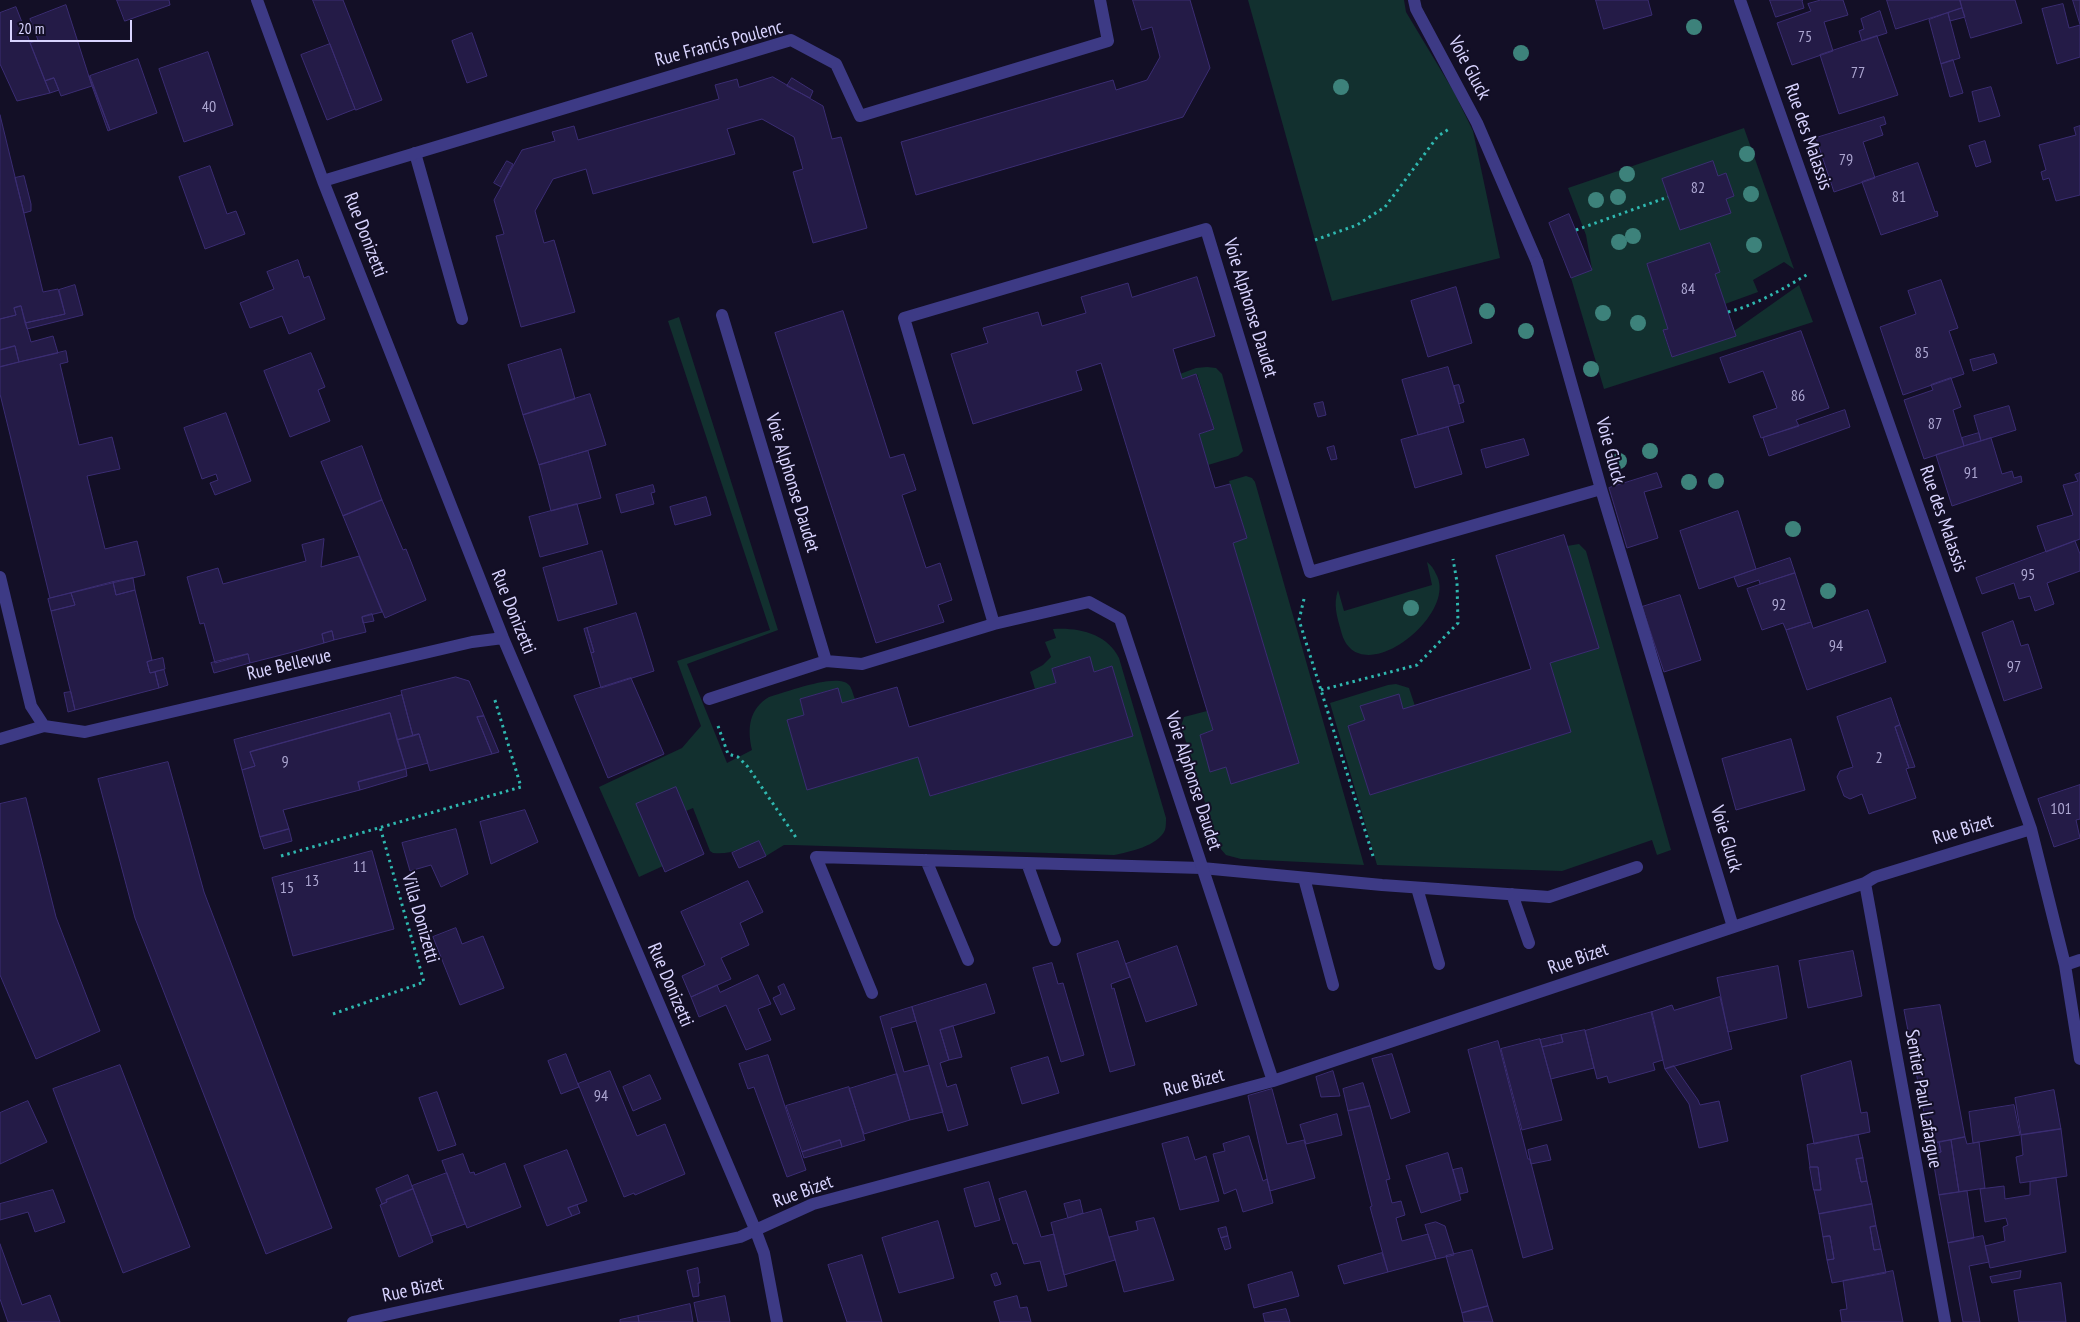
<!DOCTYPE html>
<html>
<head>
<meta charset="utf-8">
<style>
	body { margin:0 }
	#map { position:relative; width:2080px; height:1322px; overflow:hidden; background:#130f26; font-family:"PT Sans Narrow",sans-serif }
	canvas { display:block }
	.scale { position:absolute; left:10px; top:20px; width:122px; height:22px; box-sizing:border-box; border:2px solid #d9d4ff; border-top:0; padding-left:6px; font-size:15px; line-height:18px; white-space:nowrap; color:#d9d4ff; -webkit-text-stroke:4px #130f26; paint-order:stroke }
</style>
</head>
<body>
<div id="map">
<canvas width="2080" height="1322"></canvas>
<div class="scale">20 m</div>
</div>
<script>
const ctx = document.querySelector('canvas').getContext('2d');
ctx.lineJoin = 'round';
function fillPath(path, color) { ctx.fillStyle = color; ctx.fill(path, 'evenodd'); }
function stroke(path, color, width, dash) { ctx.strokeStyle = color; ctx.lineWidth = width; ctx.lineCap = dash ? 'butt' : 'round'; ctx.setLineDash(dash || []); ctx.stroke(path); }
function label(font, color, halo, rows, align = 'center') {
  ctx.font = font + ' "PT Sans Narrow",sans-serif'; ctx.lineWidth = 4; ctx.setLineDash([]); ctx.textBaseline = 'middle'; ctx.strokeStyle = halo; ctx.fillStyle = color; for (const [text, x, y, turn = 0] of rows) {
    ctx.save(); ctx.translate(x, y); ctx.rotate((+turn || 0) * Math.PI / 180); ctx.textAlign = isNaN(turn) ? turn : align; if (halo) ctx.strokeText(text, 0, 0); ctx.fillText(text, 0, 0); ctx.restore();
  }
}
const green = new Path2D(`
	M1248,0H1404L1406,12L1454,92L1473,131L1500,258L1332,301Z
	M1744,128L1794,269L1784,262L1753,280L1758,292L1725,304L1715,274L1720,272L1710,243L1647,264L1668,329L1663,331L1672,357L1735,336L1734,331L1799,285L1813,322L1604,389L1571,278L1592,269L1586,235L1568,188Z
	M679,317L778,630L687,664L727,763L752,750C747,728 749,709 769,697C785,693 837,672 849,685C852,688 853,695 855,699L842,703L837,688L800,699L804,715L787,721L808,789L918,757L931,796L1133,736L1112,666L1094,672L1089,657L1052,669L1056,683L1035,689L1030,672L1043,665L1051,657L1045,642L1056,638L1053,629C1078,627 1108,634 1119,658L1166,818C1166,821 1166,827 1165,830C1158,846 1129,852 1114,855L792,845H784L766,856L759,841C743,848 731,855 713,853L710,851L693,808L686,811L663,866L639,877L599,787L682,748L701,726L677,661L770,630L668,321Z
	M1207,367L1216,368L1222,374L1243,451L1238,456L1208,465L1199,434L1214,429L1197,374L1182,379L1180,374L1196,368Z
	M1246,476L1252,478L1255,482L1364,865L1241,859L1226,855L1219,847L1181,726L1184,717L1207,711L1213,730L1200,735L1210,771L1226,767L1231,784L1299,762L1233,543L1247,538L1229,481Z
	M1579,544L1586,551L1671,850L1657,855L1652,840L1562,871L1377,865L1330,703L1388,685L1396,684L1409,688L1415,706L1403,709L1399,694L1365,720L1348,726L1370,795L1571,732L1550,663L1599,648L1567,546Z
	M1427,562C1431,565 1434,569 1436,574C1460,615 1357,695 1341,631C1337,616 1333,605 1338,590L1344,611L1432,585Z`);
const building = new Path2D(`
	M117,0H169L170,5L125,21Z
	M313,0H343L382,100L356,110Z
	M1133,0H1190L1210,68L1183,117L916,195L901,142L1113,80L1116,90L1147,80L1160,57L1152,27L1142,30Z
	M1596,0H1648L1652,15L1604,29Z
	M1770,0H1803L1802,1L1804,8L1776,17Z
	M1821,0H1843L1848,15L1824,22L1833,51L1792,65L1777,23L1811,11L1808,4Z
	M1887,0H1960L1962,8L1896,29Z
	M1960,0H2015L2022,23L1971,38Z
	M2073,0H2080V24Z
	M2063,4L2069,28L2080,25V57L2057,64L2042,9Z
	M66,5L92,86L61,96L54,78L45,81L30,43L38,40L30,19Z
	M16,7L50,93L17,101L0,64V13Z
	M1962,8L1965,17L1950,21L1948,13Z
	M1880,11L1887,33L1862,41L1859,31L1864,29L1861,19Z
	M1948,13L1960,58L1941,64L1929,20Z
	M472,33L487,76L467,83L452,41Z
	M1877,36L1898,95L1839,114L1820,55Z
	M330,44L355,109L327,120L301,55Z
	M208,52L233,125L184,142L159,69Z
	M138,59L157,113L110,130L90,76Z
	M1953,60L1963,93L1950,97L1941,64Z
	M89,76L110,130L108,131L92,86Z
	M773,77L823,106L832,139L841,137L867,228L813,243L793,172L803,169L794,137L762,119L727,129L735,154L593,194L586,169L553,179L535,211L544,243L554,240L575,312L521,327L496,236L504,234L494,200L522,150L555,141L552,132L574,126L578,140L719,99L715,85L737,79L739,87Z
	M54,78L59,90L50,93L45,81Z
	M792,78L813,91L810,98L787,86Z
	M1991,87L2000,116L1979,122L1972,92Z
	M0,115L43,292L58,289L65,314L25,323L21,306L14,308L16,315L0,319Z
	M1884,117L1886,124L1880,126L1883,135L1863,142L1875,178L1834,192L1816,138Z
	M2080,126V195L2056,201L2049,178L2043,180L2041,172L2046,170L2039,145L2076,135L2074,128Z
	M1985,141L1991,162L1976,167L1969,146Z
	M507,161L513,164L501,187L494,183Z
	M1713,161L1718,176L1726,173L1734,196L1726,199L1731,213L1680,230L1662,179Z
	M1918,163L1935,212L1937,211L1938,216L1881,235L1862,182Z
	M210,166L227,214L236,211L245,234L205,249L179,177Z
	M24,176L31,204V211L24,213L15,178Z
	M1569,214L1592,270L1571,278L1549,223Z
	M1710,243L1720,272L1715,274L1736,336L1672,357L1663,330L1668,329L1647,264Z
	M298,260L304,278L309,276L325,319L289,334L282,316L250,328L240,303L274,289L267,272Z
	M1197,277L1215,336L1173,349L1182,379L1196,374L1214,429L1199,434L1215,488L1230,484L1247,538L1233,543L1299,763L1231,784L1226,767L1210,772L1200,735L1213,730L1101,363L1076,371L1082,390L973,424L951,354L988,343L983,328L1038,312L1042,326L1086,313L1081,297L1128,283L1132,297Z
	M1941,280L1958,328L1949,331L1964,374L1903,395L1880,327L1916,314L1908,291Z
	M75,285L83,315L27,329L25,323L65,314L59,290Z
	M1456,287L1472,343L1428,357L1411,301Z
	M21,306L31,342L53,336L58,353L19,362L15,346L0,350V319L16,315L14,308Z
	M843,311L890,458L904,454L916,490L902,495L926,568L940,563L952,600L938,605L944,622L876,643L775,333Z
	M1801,331L1829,408L1796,420L1799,426L1761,438L1753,416L1777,408L1763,371L1729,383L1720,358Z
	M15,346L19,362L0,367V350Z
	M561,349L575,399L523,415L508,365Z
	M66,351L68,362L60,364L79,445L112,437L120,469L87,476L105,549L137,541L145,575L50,598L0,394V367Z
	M311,353L325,387L318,390L330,421L290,437L264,371Z
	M1994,354L1997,363L1973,371L1970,360Z
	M1448,367L1464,422L1418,435L1402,380Z
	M1951,378L1961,407L1953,410L1964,446L1924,459L1904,400L1933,390L1931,385Z
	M1459,385L1464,402L1459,404L1454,386Z
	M590,394L606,445L539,465L523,415Z
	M1323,402L1326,415L1318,417L1314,404Z
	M2009,406L2016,430L1981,441L1974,416Z
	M1845,410L1850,427L1769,456L1763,438Z
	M226,413L251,481L215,495L210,483L218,480L216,474L202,479L184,428Z
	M1448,427L1462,474L1415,488L1401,440Z
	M1979,433L1981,441L1964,446L1962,438Z
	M1991,438L2002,474L2012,471L2014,478L2021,476L2022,482L1952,506L1936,455Z
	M1524,439L1529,455L1486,468L1481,450Z
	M362,446L382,500L343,516L321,462Z
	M1334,446L1337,459L1331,460L1327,448Z
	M588,451L601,498L551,511L539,465Z
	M1657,473L1662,487L1644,492L1658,538L1627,548L1609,488Z
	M2080,473V539L2046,552L2037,526L2073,515L2063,485L2078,481L2075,475Z
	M653,485L655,492L651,493L654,504L621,513L616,495Z
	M706,497L711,515L675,525L670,507Z
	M382,500L403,550L406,549L426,600L385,618L343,516Z
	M577,504L588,544L540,557L529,517Z
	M1738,511L1756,569L1699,589L1680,531Z
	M1564,535L1599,648L1550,663L1571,732L1370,795L1348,726L1365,720L1360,706L1399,694L1403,709L1531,669L1496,556Z
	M324,539L321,567L359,556L382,612L362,617L366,632L334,640L332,631L322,634L324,643L289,653L250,663L248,654L215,663L204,623L200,624L187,577L218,568L223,584L306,561L302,545Z
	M2075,541L2080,554V571L2047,583L2054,604L2035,611L2030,596L2019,599L2014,583L1982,594L1976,578Z
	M602,551L617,604L558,621L543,568Z
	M1790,558L1795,573L1760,584L1759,580L1738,587L1734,577Z
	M1795,573L1811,622L1786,630L1783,623L1762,630L1747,589Z
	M133,578L135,590L116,595L113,582Z
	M113,582L116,595L135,590L152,660L147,662L150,673L155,672L159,688L75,710L51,611L75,605L71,593Z
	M71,593L75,605L51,611L48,599Z
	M1680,595L1701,660L1664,672L1642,607Z
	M1868,610L1886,662L1807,690L1786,630L1811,622L1813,628Z
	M636,613L654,671L601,688L591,653L594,652L587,628Z
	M372,614L374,621L363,623L362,617Z
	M2013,621L2021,646L2028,644L2042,688L2004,701L1982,633Z
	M587,628L594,652L591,653L584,629Z
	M332,631L334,640L324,643L322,634Z
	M248,654L250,663L214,673L211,663Z
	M1090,657L1094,672L1112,666L1133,736L930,796L918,757L807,790L787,720L804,715L800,699L838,688L842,703L897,687L909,727L1056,683L1052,669Z
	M163,658L165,669L150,673L147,662Z
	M164,670L168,685L159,688L155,672Z
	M456,677L469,681L484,716L477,717L492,754L430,771L419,734L413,736L401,691Z
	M631,678L664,754L608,778L574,696Z
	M71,692L75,710L68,712L64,693Z
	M402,695L413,736L397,740L390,713L250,752L255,766L242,770L234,740Z
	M1891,698L1900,725L1895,727L1909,768L1906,769L1916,798L1869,814L1862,794L1850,799L1844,796L1837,777L1840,771L1853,767L1837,717Z
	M390,713L406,769L358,782L360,790L283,810L289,829L260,837L242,770L255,766L250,752Z
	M484,716L499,752L492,754L477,717Z
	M1900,725L1915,767L1909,768L1895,727Z
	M419,734L428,763L406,769L397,740Z
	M1791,739L1805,790L1736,810L1722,759Z
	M168,762L204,892L332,1228L266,1254L135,918L98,779Z
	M406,769L407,776L360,790L358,782Z
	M2080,785V819L2076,820L2080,838L2054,847L2038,799Z
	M676,787L704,854L665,872L636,804Z
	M26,798L56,917L100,1031L36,1059L0,975V804Z
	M525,810L538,842L491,864L480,822Z
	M289,829L292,841L264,849L260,837Z
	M456,829L468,874L441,887L431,865L410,871L402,843Z
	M759,841L766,856L739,868L732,853Z
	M372,851L394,929L293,956L272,878Z
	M748,881L763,912L740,923L749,945L721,958L731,979L691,997L682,976L705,965L681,912Z
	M456,928L462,944L483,936L504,988L460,1005L433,937Z
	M1118,941L1130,977L1111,984L1112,989L1114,988L1135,1065L1110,1072L1077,954Z
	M1177,946L1197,1005L1146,1022L1126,964Z
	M1853,951L1862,996L1808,1008L1799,961Z
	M1052,963L1058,984L1063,983L1084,1055L1061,1062L1033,968Z
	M1778,966L1787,1018L1728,1032L1717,978Z
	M758,975L771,1004L758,1009L771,1040L746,1050L726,1005L699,1017L691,997L717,985L720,992Z
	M784,984L795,1009L781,1015L773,998L781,994L778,987Z
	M986,984L995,1013L940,1030L949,1060L940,1063L947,1087L956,1084L968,1125L948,1131L912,1007Z
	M1720,997L1732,1049L1665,1069L1651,1012L1672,1005L1674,1010Z
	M1940,1005L1965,1137L1930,1144L1904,1010Z
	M912,1007L916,1021L891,1028L904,1072L929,1065L943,1112L910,1120L880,1017Z
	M1652,1012L1663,1060L1653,1063L1655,1070L1609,1083L1607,1076L1597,1079L1585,1031Z
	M953,1026L962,1057L949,1060L940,1030Z
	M1585,1030L1594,1068L1551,1079L1542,1047L1563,1042L1561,1035Z
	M1561,1035L1563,1042L1542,1047L1540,1040Z
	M1540,1039L1562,1120L1522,1130L1501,1049Z
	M1498,1041L1528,1159H1530L1553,1249L1523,1258L1468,1050Z
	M566,1054L579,1087L561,1094L548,1061Z
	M1392,1054L1410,1112L1391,1119L1372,1059Z
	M768,1055L806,1170L787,1177L754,1087L748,1089L739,1064Z
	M1048,1057L1059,1093L1022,1104L1011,1068Z
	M1851,1061L1861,1113L1867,1112L1870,1132L1814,1144L1801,1076Z
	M120,1065L190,1247L123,1273L53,1089Z
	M1674,1066L1698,1100L1700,1105L1719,1101L1728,1141L1699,1148L1689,1104L1665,1069Z
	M610,1071L637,1136L665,1124L685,1174L635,1195L634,1193L624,1197L578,1084Z
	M1333,1071L1340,1096L1321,1097L1316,1077Z
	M897,1074L910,1120L864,1134L849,1089Z
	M650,1075L661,1099L633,1111L623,1087Z
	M1363,1083L1370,1106L1348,1111L1343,1089Z
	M849,1087L865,1140L842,1147L840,1140L802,1152L786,1106Z
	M1272,1089L1287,1144L1304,1140L1315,1178L1270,1191L1248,1096Z
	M2054,1090L2061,1129L2021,1135L2015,1098Z
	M437,1092L456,1145L438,1151L419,1098Z
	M28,1101L47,1142L0,1164V1113Z
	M2014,1105L2020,1135L1973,1143L1969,1112Z
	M1370,1106L1390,1179L1386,1180L1392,1203L1401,1201L1405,1215L1396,1218L1402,1241L1428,1234L1436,1259L1388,1272L1370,1207L1372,1206L1348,1111Z
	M1337,1114L1342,1135L1306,1144L1300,1125Z
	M2061,1129L2067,1176L2020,1183L2016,1157L2023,1155L2021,1135Z
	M1858,1135L1863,1158L1856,1159L1861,1182L1867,1181L1872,1204L1819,1214L1814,1190H1821L1818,1167H1810L1807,1145Z
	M1249,1136L1263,1181L1267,1179L1273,1203L1243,1212L1236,1189L1224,1194L1213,1154L1225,1151L1223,1144Z
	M1188,1137L1195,1160L1206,1156L1219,1201L1180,1210L1162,1144Z
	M1965,1137L1967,1144L1979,1142L1985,1188L1959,1192L1951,1140Z
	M840,1140L842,1147L804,1158L802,1152Z
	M1951,1140L1959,1192L1939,1195L1932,1154L1941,1152L1939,1142Z
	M1939,1142L1941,1152L1932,1154L1930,1144Z
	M1547,1145L1551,1160L1531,1164L1528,1150Z
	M567,1150L587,1201L568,1208L572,1216L547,1226L524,1166Z
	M1448,1153L1461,1200L1421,1213L1406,1166Z
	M463,1154L470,1173L474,1172L475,1175L505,1163L521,1207L467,1228L442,1161Z
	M1863,1158L1867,1181L1861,1182L1856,1159Z
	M1810,1167H1818L1821,1190H1814Z
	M1462,1168L1468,1192L1460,1194L1453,1170Z
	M447,1173L465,1224L431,1236L412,1186Z
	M408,1175L413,1189L386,1200L387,1202L382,1204L376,1189Z
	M2056,1178L2066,1252L1990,1268L1985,1246L2005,1241L2003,1227L2008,1225L2006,1218L1985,1222L1980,1189L2004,1186L2005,1199L2030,1195V1182Z
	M989,1182L1000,1220L975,1227L964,1189Z
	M413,1189L433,1242L399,1257L380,1205L387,1202L386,1200Z
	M53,1190L65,1222L35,1232L28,1212L0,1220V1204Z
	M1026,1191L1041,1237L1054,1234L1067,1286L1048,1291L1040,1261L1024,1264L1017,1243L1013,1244L999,1199Z
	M1967,1191L1974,1238L1948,1243L1939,1195Z
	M1080,1200L1083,1213L1068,1218L1064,1204Z
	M1872,1204L1876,1226L1870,1227L1874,1250L1881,1249L1886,1273L1832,1283L1827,1260L1834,1259L1830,1236L1823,1237L1819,1214Z
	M577,1205L580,1213L572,1216L568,1208Z
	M1101,1209L1115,1260L1064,1275L1051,1223Z
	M1154,1218L1174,1280L1124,1292L1109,1237L1138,1230L1136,1222Z
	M938,1221L954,1278L899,1293L882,1238Z
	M1436,1222L1445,1226L1454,1255L1436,1259L1425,1225Z
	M1876,1226L1881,1249L1874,1250L1870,1227Z
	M1226,1227L1228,1236L1221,1238L1218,1229Z
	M1228,1236L1231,1248L1225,1250L1221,1238Z
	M1830,1236L1834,1259L1827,1260L1823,1237Z
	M1983,1236L1989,1262L1969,1266L1980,1322H1963L1948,1243Z
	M0,1244L22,1305L50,1295L60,1322H8L0,1299Z
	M1472,1250L1488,1306L1462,1313L1446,1256Z
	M1382,1253L1388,1272L1344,1284L1338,1266Z
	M862,1255L882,1322H847L828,1265Z
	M698,1268L700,1283H698L699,1296L693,1297L687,1271Z
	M1893,1271L1903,1322H1842L1840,1310L1847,1309L1843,1281Z
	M2021,1271L2020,1278L1992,1283L1990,1277Z
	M1292,1272L1299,1296L1254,1308L1248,1285Z
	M997,1273L1001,1284L995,1286L991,1275Z
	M2061,1283L2066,1322H2019L2014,1291Z
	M725,1296L730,1322H698L694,1303Z
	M1017,1296L1020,1308L1027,1307L1031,1322H1000L994,1302Z
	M690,1304L693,1322H639L638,1316Z
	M1488,1306L1493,1322H1464L1462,1313Z
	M1286,1309L1290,1322H1265L1263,1314Z
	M638,1316L639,1322H620V1320Z`);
const path = new Path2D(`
	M1576,230L1668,197
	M1315,240L1357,225L1385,207L1438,136L1449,129
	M1728,312C1756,305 1783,289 1808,274
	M1304,599L1299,620L1373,856
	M1321,690L1417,665L1458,623L1457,582L1453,559
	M718,726L728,754L738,757L748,767L797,839
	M281,856L521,787L494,697
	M333,1014L424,982L380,827`);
const lane = new Path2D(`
	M1414,0L1416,9L1477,123L1537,262
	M415,153L462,319
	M0,739L44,726
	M926,860L968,960
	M1027,863L1055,940
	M1304,878L1333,985
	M1417,888L1439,964
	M1512,894L1529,943
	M872,993L816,857L1202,868L1382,885L1549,897L1637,867`);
const street = new Path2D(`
	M257,0L323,181L503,638L755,1229L764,1253L777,1322
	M1740,0L2031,829L2065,965L2080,1059
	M323,181L791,40L836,64L860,116L1108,41L1100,0
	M1537,262L1601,489L1733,927
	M722,315L826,661L862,664L994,624L904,318L1206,229L1310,572L1601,489
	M0,577L31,706L44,726L85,732L472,642L503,638
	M994,624L1089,602L1120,619L1273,1081
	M709,699L826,661
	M1865,883L1945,1322
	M2065,965L2080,960
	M353,1322L740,1237L813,1204L1273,1081L1865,883L1875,877L2031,829`);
const trees = [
	[1694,27],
	[1521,53],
	[1341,87],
	[1747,154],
	[1627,174],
	[1751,194],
	[1618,197],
	[1596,200],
	[1633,236],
	[1619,242],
	[1754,245],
	[1487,311],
	[1603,313],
	[1638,323],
	[1526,331],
	[1591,369],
	[1650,451],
	[1619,461],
	[1716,481],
	[1689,482],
	[1793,529],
	[1828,591],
	[1411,608]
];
const numberNames = [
	["75",1805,37],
	["77",1858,73],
	["40",209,107],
	["79",1846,160],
	["82",1698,188],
	["81",1899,197],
	["84",1688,289],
	["85",1922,353],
	["86",1798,396],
	["87",1935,424],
	["91",1971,473],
	["95",2028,575],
	["92",1779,605],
	["94",1836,646],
	["97",2014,667],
	["2",1879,758],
	["9",285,762],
	["101",2061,809],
	["11",360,867],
	["13",312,881],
	["15",287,888],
	["94",601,1096]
];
const streetNames = [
	["Rue Francis Poulenc",719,44,-15],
	["Voie Gluck",1469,68,62],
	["Rue des Malassis",1808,137,71],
	["Rue Donizetti",365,235,69],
	["Voie Alphonse Daudet",1250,308,73],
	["Voie Gluck",1610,451,75],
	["Voie Alphonse Daudet",792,483,73],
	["Rue des Malassis",1943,519,71],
	["Rue Donizetti",513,612,68],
	["Rue Bellevue",289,665,-13],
	["Voie Alphonse Daudet",1193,781,72],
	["Rue Bizet",1963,830,-17],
	["Voie Gluck",1726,839,73],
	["Villa Donizetti",420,918,74],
	["Rue Bizet",1578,959,-19],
	["Rue Donizetti",670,985,67],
	["Rue Bizet",1194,1083,-15],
	["Sentier Paul Lafargue",1923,1099,80],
	["Rue Bizet",803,1192,-20],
	["Rue Bizet",413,1290,-12]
];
fillPath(green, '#12302f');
fillPath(building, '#241b47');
stroke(building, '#3b2d73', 1);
stroke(path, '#2fb8b0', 3, [2.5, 4]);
stroke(lane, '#3d3a85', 12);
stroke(street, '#3d3a85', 12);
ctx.fillStyle = '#3d827b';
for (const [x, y] of trees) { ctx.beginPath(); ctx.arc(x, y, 8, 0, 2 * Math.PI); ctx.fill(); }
label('16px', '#aca6d1', null, numberNames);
label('19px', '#d9d4ff', '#130f26', streetNames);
</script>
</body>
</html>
